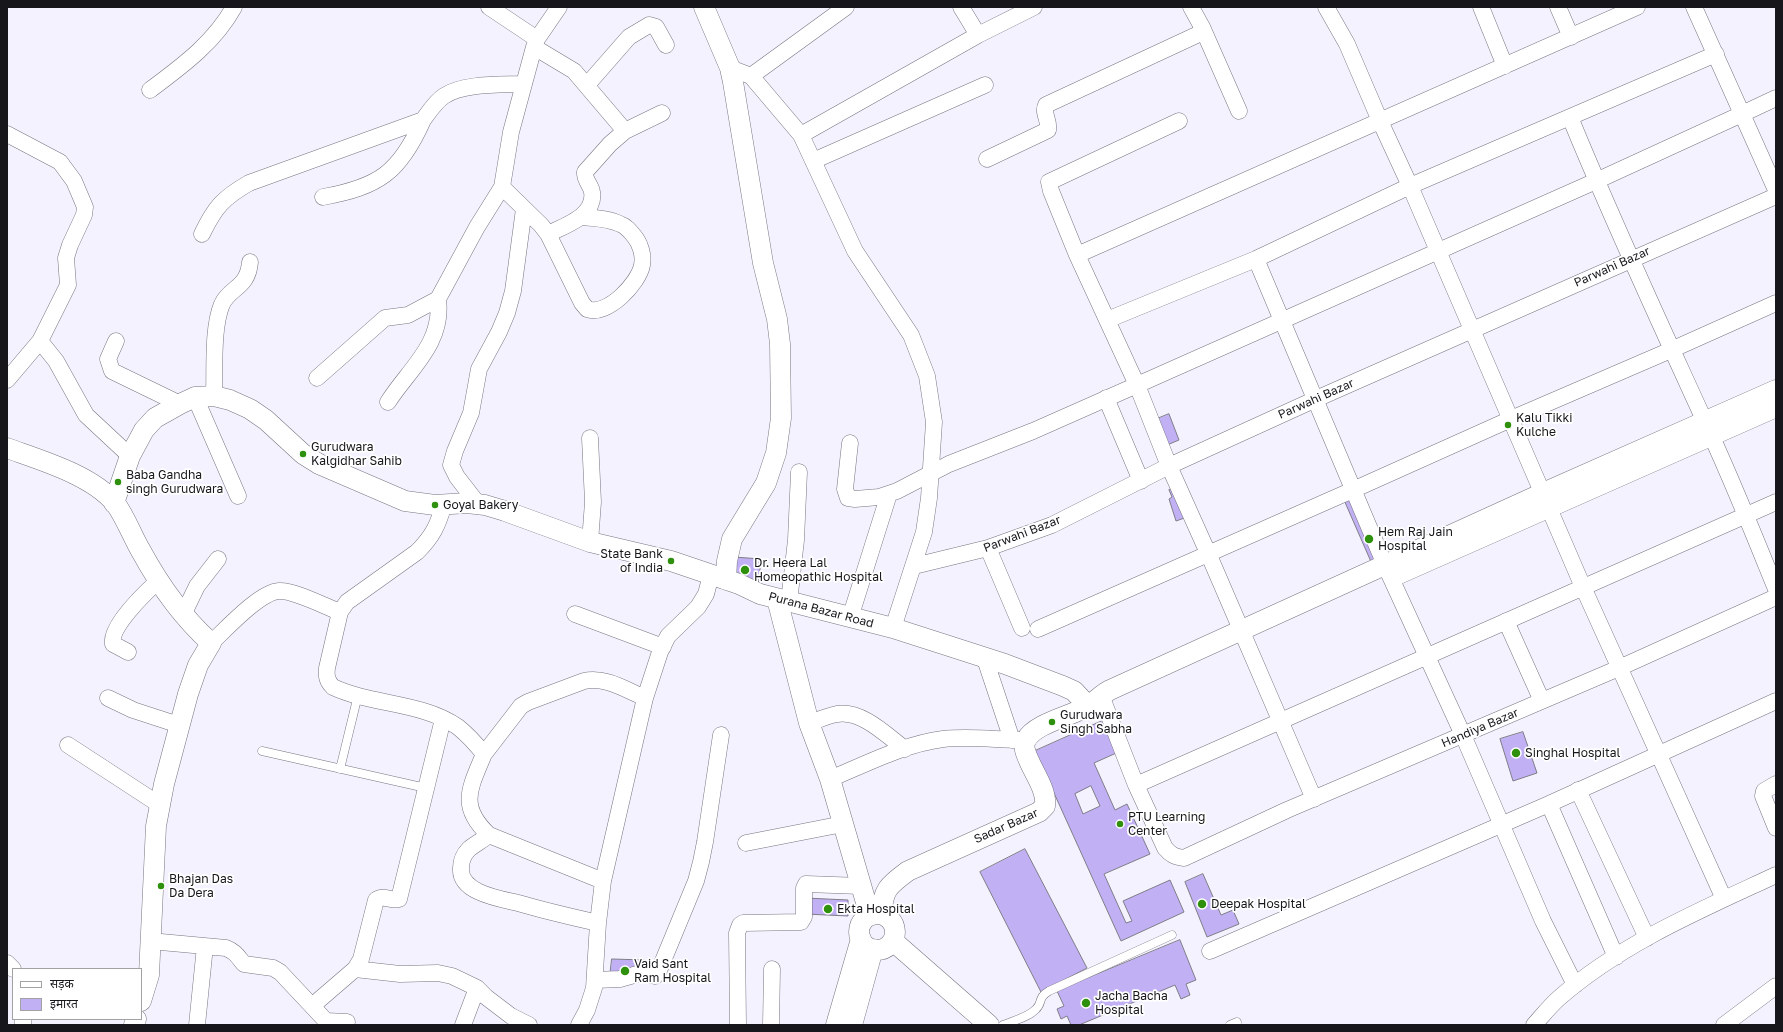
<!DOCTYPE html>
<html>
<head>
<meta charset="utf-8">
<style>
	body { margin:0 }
	#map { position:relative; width:1783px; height:1032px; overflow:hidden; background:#f4f2fe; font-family:"Golos Text","Noto Sans Devanagari",sans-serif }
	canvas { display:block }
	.frame { position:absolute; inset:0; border:8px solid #17161a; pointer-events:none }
	.legend { position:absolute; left:12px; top:968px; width:130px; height:52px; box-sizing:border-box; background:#fff; border:1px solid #a2a2a3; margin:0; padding:5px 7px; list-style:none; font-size:12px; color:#17161a }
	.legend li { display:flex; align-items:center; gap:8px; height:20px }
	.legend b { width:20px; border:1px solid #a2a2a3 }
</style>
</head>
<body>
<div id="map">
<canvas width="1783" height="1032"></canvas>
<div class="frame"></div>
<ul class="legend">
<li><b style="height:5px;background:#fff"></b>सड़क</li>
<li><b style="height:11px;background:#c1b0f4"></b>इमारत</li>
</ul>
</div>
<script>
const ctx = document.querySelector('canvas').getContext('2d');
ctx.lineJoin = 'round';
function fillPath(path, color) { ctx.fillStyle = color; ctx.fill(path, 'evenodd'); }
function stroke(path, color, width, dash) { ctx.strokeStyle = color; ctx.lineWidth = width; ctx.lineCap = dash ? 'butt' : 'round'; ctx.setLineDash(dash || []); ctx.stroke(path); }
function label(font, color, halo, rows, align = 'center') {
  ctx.font = font + ' "Golos Text",sans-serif'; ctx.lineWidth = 3.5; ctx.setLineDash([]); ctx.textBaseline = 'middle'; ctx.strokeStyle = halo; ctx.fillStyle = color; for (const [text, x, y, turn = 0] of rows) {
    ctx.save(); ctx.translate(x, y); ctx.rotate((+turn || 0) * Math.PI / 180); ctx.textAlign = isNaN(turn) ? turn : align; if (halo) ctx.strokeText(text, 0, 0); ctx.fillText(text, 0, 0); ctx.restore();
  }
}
const building = new Path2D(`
	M1169,414L1179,440L1167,445L1157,419Z
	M1183,485L1193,515L1176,521L1169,499L1172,497L1169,490Z
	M1359,494L1386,558L1372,564L1344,500Z
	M734,557L761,559L758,589L732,579Z
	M1109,718L1123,750L1094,763L1115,810L1127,804L1150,854L1104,874L1126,923L1132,921L1123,901L1170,880L1184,912L1121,941L1035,751ZM1091,786L1100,806L1083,814L1075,794Z
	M1523,732L1537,773L1513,781L1500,739Z
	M1025,849L1087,968L1041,992L980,872Z
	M1203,874L1221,915L1233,910L1239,924L1207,937L1185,882Z
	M805,898L848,900V916L805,914Z
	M1180,940L1196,980L1186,984L1190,995L1181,999L1175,985L1079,1025H1071L1067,1016L1061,1019L1057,1009L1064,1006L1057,991Z
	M612,959L645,960L639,977L610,976Z`);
const service = new Path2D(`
	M262,751L426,788
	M340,769L358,695
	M1003,1025C1013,1021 1029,1017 1036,1009C1043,1003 1037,998 1049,991L1172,935
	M1230,1025L1237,1022`);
const minor = new Path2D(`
	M489,7L537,39
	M961,7L978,35
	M1191,7L1202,27L1239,111
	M1326,7L1347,44L1380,121L1410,186L1583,587L1724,899
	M1481,7L1505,66
	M1558,7L1571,37
	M534,47L574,71L625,131L610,144L585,172C584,180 591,185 592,192C596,216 564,226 548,234
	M730,68L751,76L801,135L855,251L911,335L927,376L934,422L929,498L924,532L893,628
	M751,76L846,7
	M587,85L629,37L649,25L656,27L666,45
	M150,90C182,66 214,43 234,7
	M1776,98L1742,114L1776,190
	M1570,117C1612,220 1659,321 1705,422C1731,477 1753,533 1776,589
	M1179,121L1049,182L1051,191L1077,255L1107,320L1256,259L1410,186L1716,54
	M625,131L662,113
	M7,134L60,162L74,181L85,207L84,215L70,245L66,258L68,285L40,341
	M801,135L978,35L1034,7
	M987,159L1048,130C1050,121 1042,113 1046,105L1203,32
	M813,161L985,85
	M502,187L541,225L548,234L582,303L587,309C607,317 639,283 642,265C644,255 640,243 634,236C630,231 626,226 620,224C608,218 594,218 581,217
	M323,197C379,187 400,172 423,120
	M202,234C215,207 223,198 249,183L423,120C429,112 435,102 444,96C463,83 500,85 523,84
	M1077,255L1637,7
	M1256,259L1385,565L1463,735L1543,921L1575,985
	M1107,320L1137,385L1169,466L1208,553L1314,799
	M116,341L108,359L112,371L180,404
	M317,378L385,318L408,315L438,299L477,227L502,187L511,132L534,47L537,39L559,7
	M7,380L40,341L56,361L86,415L130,456
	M214,396C215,369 212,328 222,304C230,287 248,288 250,262
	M195,397L238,496
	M1106,398L1141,481
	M388,402C409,369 444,343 438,299
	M590,438L593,502L590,542
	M850,443L845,489L848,498L855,499L879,497L897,491L949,464L1033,431L1137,385L1596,181L1742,114L1694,7
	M478,504L457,477L451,465L455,451L471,413L479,369L499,332L507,313L513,291L524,209
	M988,548L1022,628
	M914,566L988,548L1052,525L1169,466L1316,399L1776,196
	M789,602L796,540L799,472
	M340,612L347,602L417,552C433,536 438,525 444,504
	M575,614L663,647
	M183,615L197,586L218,559
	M850,618L889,494
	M1506,621L1542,701
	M1038,629L1355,489L1511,419L1671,350L1776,303
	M211,643C226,629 260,592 279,591C294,590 326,607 340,612L327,668C326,676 327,681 333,687C371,705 423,702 458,727C468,735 476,744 484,754C470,788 458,806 489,835L603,881
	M128,652L113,644C109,627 146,592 158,581
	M985,659L1012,740
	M108,698L133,710L179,725
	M1104,703L1136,785L1165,848C1171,855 1175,857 1184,858L1287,810L1619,668L1776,597
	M809,723C818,720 827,716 837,714C862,710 886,735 905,749
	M68,745L160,805
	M484,754L521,706L528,702L584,681C605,676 626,690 645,698
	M830,779C866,764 904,744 943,739C970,736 998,740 1026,740
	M1776,784L1764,791L1763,796L1776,828
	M1136,785L1776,502
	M1578,790L1647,938
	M489,835C483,840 475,844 469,849C464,854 461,861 461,868C459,893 501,899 518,903C545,911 572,917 598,923
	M746,843L843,824
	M150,941L226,948C236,952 238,957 244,964L273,968L280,972L326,1021L347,1022
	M1210,951L1549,804
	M1616,957L1549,804L1776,701
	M7,963L13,969
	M355,969L400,974L438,973L452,976L477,988L486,997L511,1016L529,1025
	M595,980L620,979L641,973L655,976L658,973L696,881L701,862L705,842L721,735
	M312,1006L355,969L361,959L376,900C384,894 392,902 399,899L443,719
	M23,1025V1019
	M197,1025L205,946
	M463,1025L477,988
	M579,1025L587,1010L594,988L598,923L603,881L645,698L660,652L668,636L698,607L706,594L711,575
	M738,1025L737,933L740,925L743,923L801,922L804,917V888L806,884L861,886
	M771,1025L772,969
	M1534,1025C1542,1016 1550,1006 1559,998C1622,943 1701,910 1776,875
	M1724,1025L1776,986`);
const tertiary = new Path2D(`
	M704,7L730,68L733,82L763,263L777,319L780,344L781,418L776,453L766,483L732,539L727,561L726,580
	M7,448C40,460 92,475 115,503C126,518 132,536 141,551C160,586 181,616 211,643L198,665L188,694L164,784L156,826L149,975L141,1001
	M114,503L130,456L144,430L155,418L180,404L195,397L214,396L230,400L250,409L266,420L303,454L319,464L405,501L435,505L467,503L485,505L505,511L590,542L671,561L739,584L760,594L893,628L1005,664L1063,686L1074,691L1088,706
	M1394,576L1776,407
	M777,599L809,723L830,779L870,916
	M882,914C882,890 889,885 908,871L1039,812L1045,806C1047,792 1036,776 1030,763C1027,756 1022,747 1026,740C1035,723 1072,716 1088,706C1096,701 1102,694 1110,690L1543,493L1776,390
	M859 932a18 18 0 1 1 36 0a18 18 0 1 1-36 0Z
	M893,941L989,1025
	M134,1025L136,1019
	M836,1025L861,939
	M852,1025L873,949`);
const markers = [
	[1508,425,4,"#2e900c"],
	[303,454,4,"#2e900c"],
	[118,482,4,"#2e900c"],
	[435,505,4,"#2e900c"],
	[1369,539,5,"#2e900c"],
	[671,561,4,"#2e900c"],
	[745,570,5,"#2e900c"],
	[1052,722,4,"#2e900c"],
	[1516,753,5,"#2e900c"],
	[1120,824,4,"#2e900c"],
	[161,886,4,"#2e900c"],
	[1202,904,5,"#2e900c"],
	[828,909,5,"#2e900c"],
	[625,971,5,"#2e900c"],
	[1086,1003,5,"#2e900c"]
];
const streetNames = [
	["Parwahi Bazar",1612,267,-24],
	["Parwahi Bazar",1316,399,-24],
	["Parwahi Bazar",1022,534,-21],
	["Purana Bazar Road",821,610,15],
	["Handiya Bazar",1480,728,-23],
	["Sadar Bazar",1006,826,-24]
];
const poiNames = [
	["Kalu Tikki",1516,418],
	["Kulche",1516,432],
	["Gurudwara",311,447],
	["Kalgidhar Sahib",311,461],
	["Baba Gandha",126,475],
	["singh Gurudwara",126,489],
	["Goyal Bakery",443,505],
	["Hem Raj Jain",1378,532],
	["Hospital",1378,546],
	["State Bank",663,554,"right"],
	["of India",663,568,"right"],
	["Dr. Heera Lal",754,563],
	["Homeopathic Hospital",754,577],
	["Gurudwara",1060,715],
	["Singh Sabha",1060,729],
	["Singhal Hospital",1525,753],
	["PTU Learning",1128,817],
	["Center",1128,831],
	["Bhajan Das",169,879],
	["Da Dera",169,893],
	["Deepak Hospital",1211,904],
	["Ekta Hospital",837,909],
	["Vaid Sant",634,964],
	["Ram Hospital",634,978],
	["Jacha Bacha",1095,996],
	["Hospital",1095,1010]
];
fillPath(building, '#c1b0f4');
stroke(building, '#7f7d87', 1);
stroke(service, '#777580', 9);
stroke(minor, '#777580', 17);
stroke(tertiary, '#777580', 21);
stroke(service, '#fff', 8);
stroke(minor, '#fff', 16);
stroke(tertiary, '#fff', 20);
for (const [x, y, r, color] of markers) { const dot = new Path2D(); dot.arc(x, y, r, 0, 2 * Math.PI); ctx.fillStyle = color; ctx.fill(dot); stroke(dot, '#fff', 1.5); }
label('12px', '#17161a', '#fff', streetNames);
label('12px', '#17161a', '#fff', poiNames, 'left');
</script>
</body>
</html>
